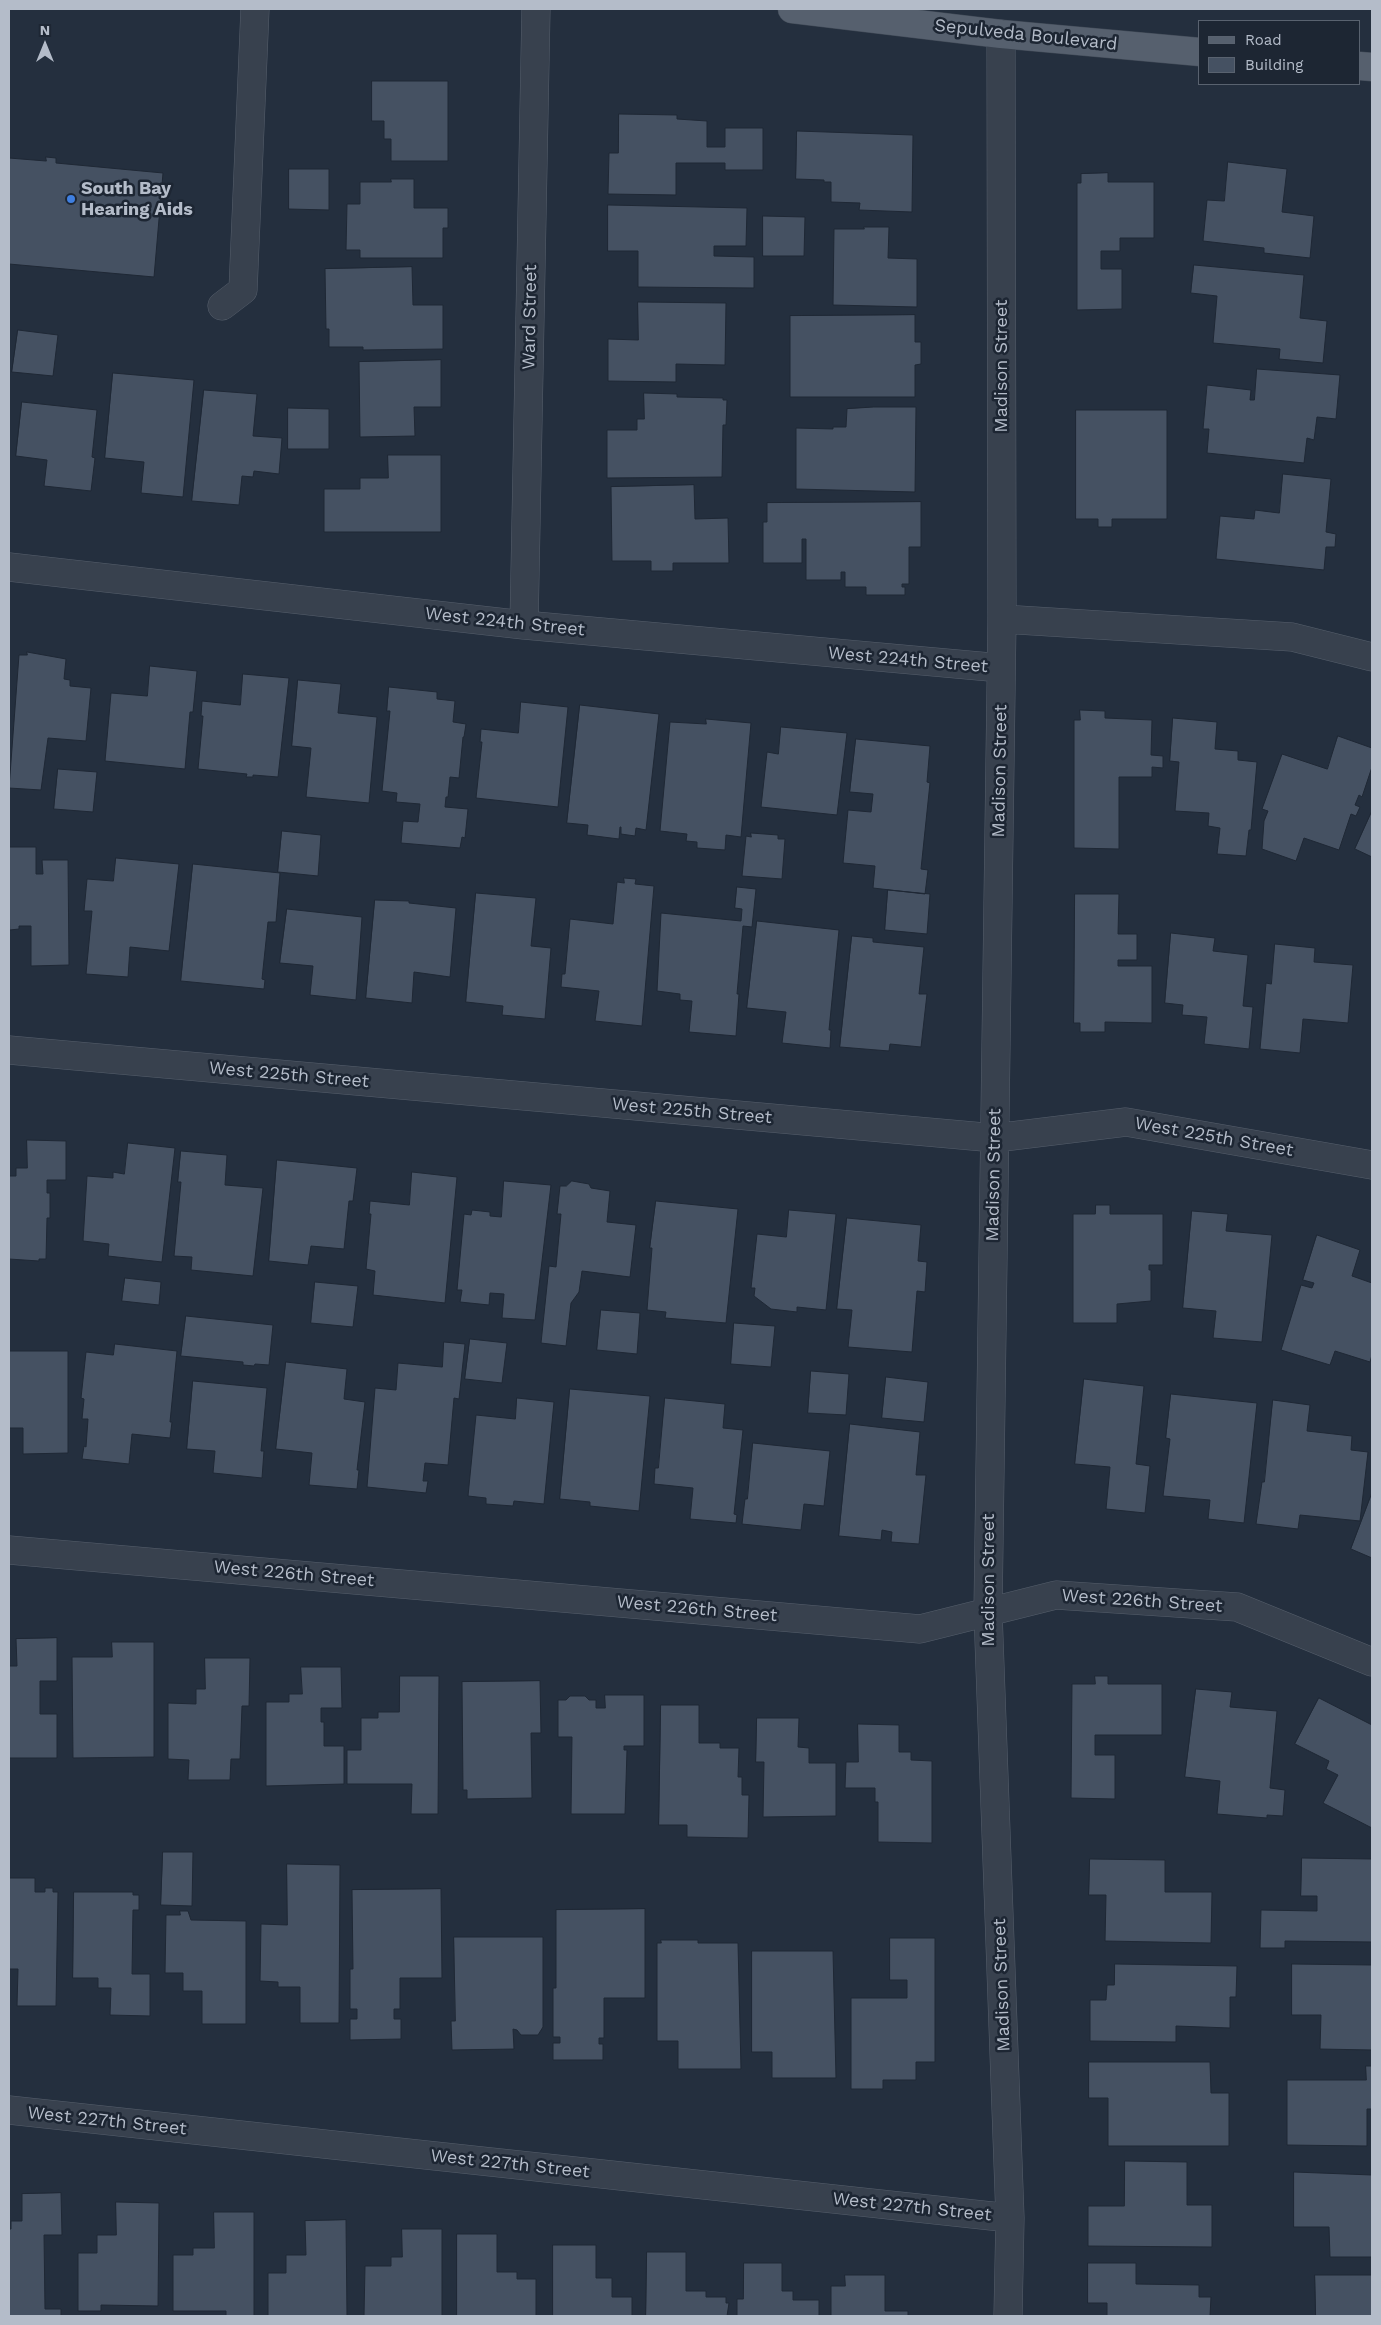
<!DOCTYPE html>
<html>
<head>
<meta charset="utf-8">
<style>
	body { margin:0 }
	#map { position:relative; width:1381px; height:2325px; overflow:hidden; background:#242f3e; font-family:"Work Sans",sans-serif }
	canvas { display:block }
	.frame { position:absolute; inset:0; border:10px solid #b4bcc9; pointer-events:none }
	.legend { position:absolute; left:1198px; top:20px; width:162px; height:65px; box-sizing:border-box; background:#1d2633; border:1px solid #59626f; margin:0; padding:6px 9px; list-style:none; font-size:15px; color:#b4bcc9 }
	.legend li { display:flex; align-items:center; gap:10px; height:25px }
	.legend b { width:25px; border:1px solid #59626f }
	.north { position:absolute; left:20px; top:20px; width:50px; height:50px; -webkit-text-stroke:4px #1d2633; paint-order:stroke; rotate:0deg; font-size:14px; font-weight:700; line-height:20px; text-align:center; color:#b4bcc9 }
	.north::after { content:''; display:block; margin:auto; width:18px; height:22px; background:#b4bcc9; clip-path:polygon(50% 0,100% 100%,50% 72%,0 100%) }
</style>
</head>
<body>
<div id="map">
<canvas width="1381" height="2325"></canvas>
<div class="frame"></div>
<ul class="legend">
<li><b style="height:6px;background:#56606e"></b>Road</li>
<li><b style="height:14px;background:#455162"></b>Building</li>
</ul>
<div class="north">N</div>
</div>
<script>
const ctx = document.querySelector('canvas').getContext('2d');
ctx.lineJoin = 'round';
function fillPath(path, color) { ctx.fillStyle = color; ctx.fill(path, 'evenodd'); }
function stroke(path, color, width, dash) { ctx.strokeStyle = color; ctx.lineWidth = width; ctx.lineCap = dash ? 'butt' : 'round'; ctx.setLineDash(dash || []); ctx.stroke(path); }
function label(font, color, halo, rows, align = 'center') {
  ctx.font = font + ' "Work Sans",sans-serif'; ctx.lineWidth = 5; ctx.setLineDash([]); ctx.textBaseline = 'middle'; ctx.strokeStyle = halo; ctx.fillStyle = color; for (const [text, x, y, turn = 0] of rows) {
    ctx.save(); ctx.translate(x, y); ctx.rotate((+turn || 0) * Math.PI / 180); ctx.textAlign = isNaN(turn) ? turn : align; if (halo) ctx.strokeText(text, 0, 0); ctx.fillText(text, 0, 0); ctx.restore();
  }
}
const building = new Path2D(`
	M372,81H448V161H391V139H384V121H372Z
	M619,114L677,115V119L707,121V147H725V128H763V170H725V163H676V195L608,194L609,153H618Z
	M797,131L913,135L912,212L859,210L860,203L831,202V182H824V180L796,179Z
	M46,157L56,158V163L163,173L154,277L9,264V158L46,161Z
	M1228,162L1287,169L1282,212L1314,216L1310,258L1264,253V248L1203,241L1207,200L1224,201Z
	M289,169H329V210L289,209Z
	M1108,173V182H1154V238H1120V251H1101V269H1122V309L1077,310V183H1081V174Z
	M391,179H414V208H448V228H443V258H360V250H346L347,204H360V182H391Z
	M608,205L747,208L746,246H714V256L754,257V288L638,287V251H608Z
	M763,216L805,217L804,256H763Z
	M864,227H889L888,258L917,259V307L833,305L834,229H864Z
	M1194,265L1304,275L1300,318L1327,321L1323,363L1279,359L1280,349L1213,343L1217,296L1191,293Z
	M412,267L413,305H443V349L363,350V347H329V329H326L325,269Z
	M638,302L726,303L725,365L676,364V382L608,381V339L638,340Z
	M915,315V342H921V364L915,365V397H790V316Z
	M18,330L58,335L53,376L12,372Z
	M441,360V407H414L415,436L360,437L359,362Z
	M1257,369L1340,375L1336,419L1317,417L1314,440L1307,438L1304,463L1207,453L1209,429H1203L1207,385L1251,390L1250,400H1254Z
	M113,373L194,380L183,497L141,493L144,462L105,458Z
	M204,390L257,394L253,436L282,438L279,474L254,471L253,477L242,476L239,505L192,501Z
	M644,393L677,394V397L723,398V400H727L726,425H723L722,477L607,478V430H637V419H644Z
	M22,402L97,410L92,457L95,458L91,491L44,486L47,460L16,456Z
	M874,407H916L915,492L796,489V428L833,429V427H846L847,409Z
	M288,408L329,409V449H288Z
	M1076,410H1167V519H1112V527H1098V519H1076Z
	M388,455H441V532H324V489H360V478H388Z
	M1283,474L1331,479L1326,532L1336,534L1335,547H1326L1324,570L1216,559L1220,516L1254,519L1255,510L1279,513Z
	M694,485L695,519L728,518L729,563H673V571H651V561H612L611,487Z
	M921,502V547H909V584H902V587H905V595H866V587H845V572H841V580H806V539H802V563H763V522H767V503Z
	M27,652L66,659L64,679L70,680V686L91,688L86,741L48,738L41,790L9,788L19,655H27Z
	M150,666L197,671L193,712H190L185,769L105,761L111,693L147,696Z
	M243,674L289,678L278,777L253,775V777H246L247,774L198,769L203,716H201L202,701L240,705Z
	M298,680L341,684L338,713L377,717L369,803L306,797L311,748L292,746Z
	M389,687L437,692V699L455,701L453,722L466,724L464,737H463L459,778L450,777L448,797H446L445,807L468,809L465,838L462,837L460,848L401,843L403,821L418,822L420,804L396,802L397,793L382,791L390,711H387Z
	M521,702L568,707L558,807L476,798L482,742H480L481,729L518,733Z
	M580,705L659,714L646,830L636,828L635,836L621,834V827H620L619,839L587,835L588,825L567,823Z
	M1080,710L1105,711V718L1152,720L1151,755L1163,756V768L1152,767V777H1119V849L1074,848V720H1080Z
	M1173,718L1217,722L1215,749L1238,751V760L1257,762L1251,830H1249L1246,856L1217,854L1220,828L1208,826L1209,813L1175,811L1179,762L1170,761Z
	M706,719L751,723L741,837L726,835L725,850L697,848V842L686,841L687,834L660,831L670,722L706,724Z
	M781,727L847,733L837,815L761,807L767,752L778,754Z
	M1338,736L1372,748V767L1362,797L1359,795L1355,805L1360,807L1356,816L1351,814L1339,850L1304,838L1296,861L1262,849L1264,821L1268,811L1262,809L1282,754L1327,769Z
	M856,739L930,746L927,782L930,783L921,869L928,870L925,894L873,888L875,866L843,863L848,810L871,812L873,794L850,792Z
	M58,769L97,772L93,812L54,809Z
	M1372,811V857L1355,849Z
	M282,831L321,835L318,876L278,872Z
	M751,833L778,835V839H785L782,879L742,876L746,836L751,837Z
	M9,847H36V874H43L42,860H68L69,965L31,966V926H19V929L10,930Z
	M116,858L179,864L169,951L130,947L128,977L86,974L92,911H84L87,879L113,881Z
	M193,864L280,873L276,922H268L262,979L265,980L264,989L181,981Z
	M624,878L636,879L635,884L654,886L642,1026L595,1021L599,991L561,987L562,974H565L570,919L613,924L617,882L624,883Z
	M737,887L756,889L752,927L743,926L737,994H739L736,1036L689,1032L692,1001L680,1000V994L657,991L661,913L741,921L742,909L735,908Z
	M888,890L930,894L927,934L885,930Z
	M476,893L536,898L531,946L551,948L545,1019L502,1015L503,1006L466,1002Z
	M1075,894H1119L1118,934H1137V960H1118V966H1152V1023L1105,1022V1032H1080V1023H1074Z
	M375,900L409,901V903L456,908L450,977L414,972L412,1003L366,998Z
	M287,909L362,917L356,1000L310,995L313,966L280,963Z
	M757,921L839,930L829,1030H831L830,1048L782,1043L786,1012L747,1008Z
	M1171,933L1215,938L1213,951L1248,955L1243,1006L1253,1007L1249,1049L1204,1044L1207,1017L1182,1015L1183,1005L1165,1003Z
	M852,936L873,938V942L924,947L919,994H927L921,1047L890,1044L889,1051L840,1047Z
	M1275,944L1315,948L1314,962L1353,965L1348,1023L1303,1019L1300,1053L1260,1049L1266,983L1271,984Z
	M27,1140L66,1141V1180H47V1193H50V1218H47L46,1259H39V1261L9,1259V1176H16V1168H27Z
	M128,1143L175,1148L162,1262L108,1256L109,1244L83,1241L87,1176L113,1178V1172L124,1174Z
	M181,1151L227,1155L225,1185L263,1188L253,1276L191,1270L192,1257L174,1256L181,1182H178Z
	M277,1160L357,1168L353,1201H349L344,1249L311,1246L308,1265L269,1261Z
	M412,1172L457,1177L445,1303L373,1295L375,1271L366,1269L371,1214H369L370,1201L409,1205Z
	M504,1181L551,1185L535,1320L502,1318L504,1294L490,1293L489,1305L460,1302L462,1290H457L464,1214L471,1215L472,1210L490,1212V1216L501,1217Z
	M572,1181L589,1184L591,1188L610,1191L607,1222L636,1225L630,1277L582,1271L579,1292L571,1303L566,1346L541,1343L549,1266L556,1267L561,1214H557L560,1186H566Z
	M656,1201L738,1209L726,1323L665,1318L666,1312L647,1310L652,1248H650Z
	M1096,1205H1110V1214H1163V1265H1149V1270H1151V1301L1117,1304V1323H1073V1214H1095Z
	M789,1210L836,1214L826,1310L797,1307V1312L771,1309L754,1296L755,1288H751L757,1234L786,1237Z
	M1192,1211L1228,1214L1226,1231L1272,1235L1262,1342L1213,1338L1216,1311L1183,1308Z
	M847,1218L921,1225L918,1261L927,1262L925,1292L917,1291L912,1352L848,1347L852,1310L837,1309Z
	M1317,1235L1360,1250L1352,1276L1372,1283V1355L1370,1362L1335,1351L1330,1365L1281,1350L1301,1285L1312,1288L1314,1283L1303,1280Z
	M125,1278L161,1282L159,1305L122,1301Z
	M315,1282L358,1286L353,1327L311,1323Z
	M601,1310L640,1313L637,1354L597,1350Z
	M186,1316L273,1325L269,1365L255,1364L254,1366L243,1365V1362L181,1356Z
	M734,1323L775,1326L771,1367L731,1364Z
	M470,1339L507,1343L502,1383L465,1379Z
	M444,1342L465,1344L459,1399L454,1398L448,1465L425,1463L423,1481H428L426,1493L367,1487L375,1388L396,1390L398,1363L442,1367Z
	M115,1344L177,1351L170,1422H172L170,1438L132,1434L129,1464L82,1459L84,1446L86,1447L88,1419H82L84,1399L81,1398L86,1352L113,1355Z
	M9,1351H68V1453L23,1454V1428H9Z
	M286,1362L347,1369L344,1399L365,1402L357,1470H359L357,1489L309,1485L312,1453L276,1449Z
	M811,1371L849,1374L846,1415L808,1413Z
	M886,1377L928,1382L924,1422L882,1418Z
	M1084,1379L1144,1386L1136,1464L1150,1466L1145,1513L1106,1509L1110,1467L1075,1464Z
	M193,1381L267,1388L261,1451H264L262,1478L213,1473L215,1451L187,1449Z
	M570,1389L650,1396L639,1511L590,1506V1502L560,1499Z
	M1171,1394L1257,1403L1244,1523L1208,1519L1210,1500L1163,1496L1170,1439L1166,1438Z
	M517,1398L554,1402L544,1504L514,1501L513,1506L486,1504V1498L468,1496L476,1415L515,1419Z
	M665,1398L725,1404L723,1428L743,1430L734,1514L737,1515L736,1523L690,1519L693,1488L654,1484L655,1468H658Z
	M1273,1400L1310,1405L1307,1431L1352,1436L1351,1450L1368,1452L1360,1521L1300,1515L1298,1529L1256,1524L1262,1482H1264Z
	M850,1424L920,1432L916,1475H926L919,1544L891,1542L892,1532L882,1530L881,1540L839,1536Z
	M753,1443L830,1451L824,1506L804,1504L801,1530L742,1524L745,1499H747Z
	M1372,1493V1558L1351,1549Z
	M57,1638V1681H40V1714H57V1758H9V1666H17L16,1639Z
	M112,1642H154V1757L73,1758L72,1657H112Z
	M205,1658H250L249,1706H242L240,1759H231L230,1780H188L189,1760L168,1759V1703L196,1704V1689H205Z
	M301,1667H341L342,1708H321V1722H324V1746H344V1784L266,1786V1702H289V1694H302Z
	M400,1676H439L438,1814H411L412,1784H347V1750H361V1718H378V1712H399Z
	M1095,1676H1108V1684H1162V1735H1095V1755H1115V1799L1071,1798L1072,1684H1095Z
	M540,1681L541,1733H531L532,1798L467,1799V1790H463L462,1682Z
	M1196,1689L1232,1692L1230,1707L1277,1711L1270,1788L1285,1790L1283,1816L1267,1815V1818L1217,1814L1220,1781L1185,1777Z
	M605,1695H644V1746H624V1750H627L625,1814H571L572,1737H558V1700H566L570,1696H585L589,1700H596V1708H605Z
	M1319,1698L1372,1725V1828L1323,1803L1338,1775L1326,1769L1329,1761L1295,1744Z
	M661,1705H699V1743H720V1748H739L738,1777H742V1795H749L748,1838L687,1837V1825H659Z
	M757,1718H799L798,1747L809,1748V1763H836V1816L763,1817L764,1762H756Z
	M858,1724L899,1725V1752H911V1760L932,1761V1843L878,1842V1802H875V1788H845L846,1762H858Z
	M163,1852H193L192,1906L161,1905Z
	M1302,1858L1372,1859V1942L1285,1941V1948H1260L1261,1910L1317,1911V1896H1301Z
	M1090,1859L1165,1860V1892H1212L1211,1943L1105,1941L1106,1895H1089Z
	M287,1864L340,1865L339,2023H300V1987H278V1982L260,1981L261,1924L287,1925Z
	M9,1878H35V1892H45V1888H53V1892H58L56,2006H17L18,1969H9Z
	M441,1889L442,1978H400V2009H394V2019H401V2039L350,2040V2019H357V2009H350V1969H353L352,1890Z
	M74,1892H133V1895H139V1910H133L132,1974H150V2016L110,2015L111,1988H98V1978H73Z
	M645,1909V1998H604V2038H599V2044H603V2060H553V2043H560V2037H553V1988H556V1910Z
	M180,1911H188L191,1920L246,1921V2024H202V1991H183V1973H165L166,1915H180Z
	M454,1937H543V2027L538,2035H521L517,2030L513,2029L514,2049L452,2050L451,2021H455Z
	M890,1938H935V2062H916V2080H883V2089H851V1998H907V1980H890Z
	M661,1940H698V1943H738L741,2069H678V2041H657V1943H661Z
	M752,1951H833L836,2078H772V2052H752Z
	M1115,1964L1237,1966L1236,1997H1230V2028L1176,2026V2042L1090,2041V2000H1106L1107,1985H1114Z
	M1292,1964L1372,1965V2050L1320,2049L1321,2015H1292Z
	M1089,2062H1210L1211,2093H1229V2146H1108V2098H1089Z
	M1366,2066H1372V2109H1367V2146L1287,2145V2080H1366Z
	M1125,2161L1187,2162V2205H1212V2247L1088,2246V2206H1124Z
	M1294,2172L1372,2175V2257H1330L1329,2227H1294Z
	M61,2193L62,2235H44L45,2309H61V2316H9V2229H11V2221H22V2194Z
	M116,2202L159,2203L158,2306L101,2305V2311H78V2253H97V2235H116Z
	M214,2212H254V2316H226V2311H173V2255H193V2248H214Z
	M346,2220L347,2316H268V2273H286V2255H306L305,2221Z
	M402,2229H442V2316H364L365,2266H391V2257H402Z
	M457,2234H497V2272H517V2279H536V2316H457Z
	M553,2245H596V2278H612V2297H632V2316H553Z
	M647,2252H686V2291H706V2297H726V2303H729L727,2316H646Z
	M744,2263H782V2291H793V2300H819V2316H737V2299H743Z
	M1088,2263H1136V2284L1199,2285V2297H1211L1210,2316H1107V2303H1088Z
	M845,2275H885V2311H908V2316H924H831V2286H845Z
	M1315,2275H1372V2316H1316Z`);
const minor = new Path2D(`
	M1001,34L1002,619L988,1612L1010,2218L1008,2316
	M222,306L243,290L255,9
	M9,567L524,625L1001,668
	M1002,619L1292,637L1372,657
	M524,625L536,9
	M9,1050L995,1138L1126,1122L1372,1165
	M9,1550L920,1629L1056,1595L1237,1607L1372,1662
	M9,2110L1010,2218`);
const major = new Path2D(`
	M792,9L1001,34L1200,52
	M1360,66L1372,67`);
const markers = [
	[71,199,5,"#3f7fe0"]
];
const streetNames = [
	["Sepulveda Boulevard",1026,35,6],
	["Ward Street",530,317,-89],
	["Madison Street",1002,366,-90],
	["West 224th Street",505,622,6],
	["West 224th Street",908,660,5],
	["Madison Street",1000,771,-89],
	["West 225th Street",289,1075,5],
	["West 225th Street",692,1111,5],
	["West 225th Street",1214,1137,10],
	["Madison Street",994,1175,-89],
	["West 226th Street",294,1574,5],
	["Madison Street",989,1580,-90],
	["West 226th Street",1142,1601,4],
	["West 226th Street",697,1609,5],
	["Madison Street",1002,1985,-92],
	["West 227th Street",107,2121,6],
	["West 227th Street",510,2164,6],
	["West 227th Street",912,2207,6]
];
const poiNames = [
	["South Bay",81,189],
	["Hearing Aids",81,210]
];
fillPath(building, '#455162');
stroke(building, '#1f2835', 1);
stroke(minor, '#565f6c', 29);
stroke(major, '#414a57', 29);
stroke(minor, '#38414e', 28);
stroke(major, '#56606e', 28);
for (const [x, y, r, color] of markers) { const dot = new Path2D(); dot.arc(x, y, r, 0, 2 * Math.PI); ctx.fillStyle = color; ctx.fill(dot); stroke(dot, '#1d2633', 2); }
label('18px', '#b4bcc9', '#1d2633', streetNames);
label('bold 18px', '#b4bcc9', '#1d2633', poiNames, 'left');
</script>
</body>
</html>
